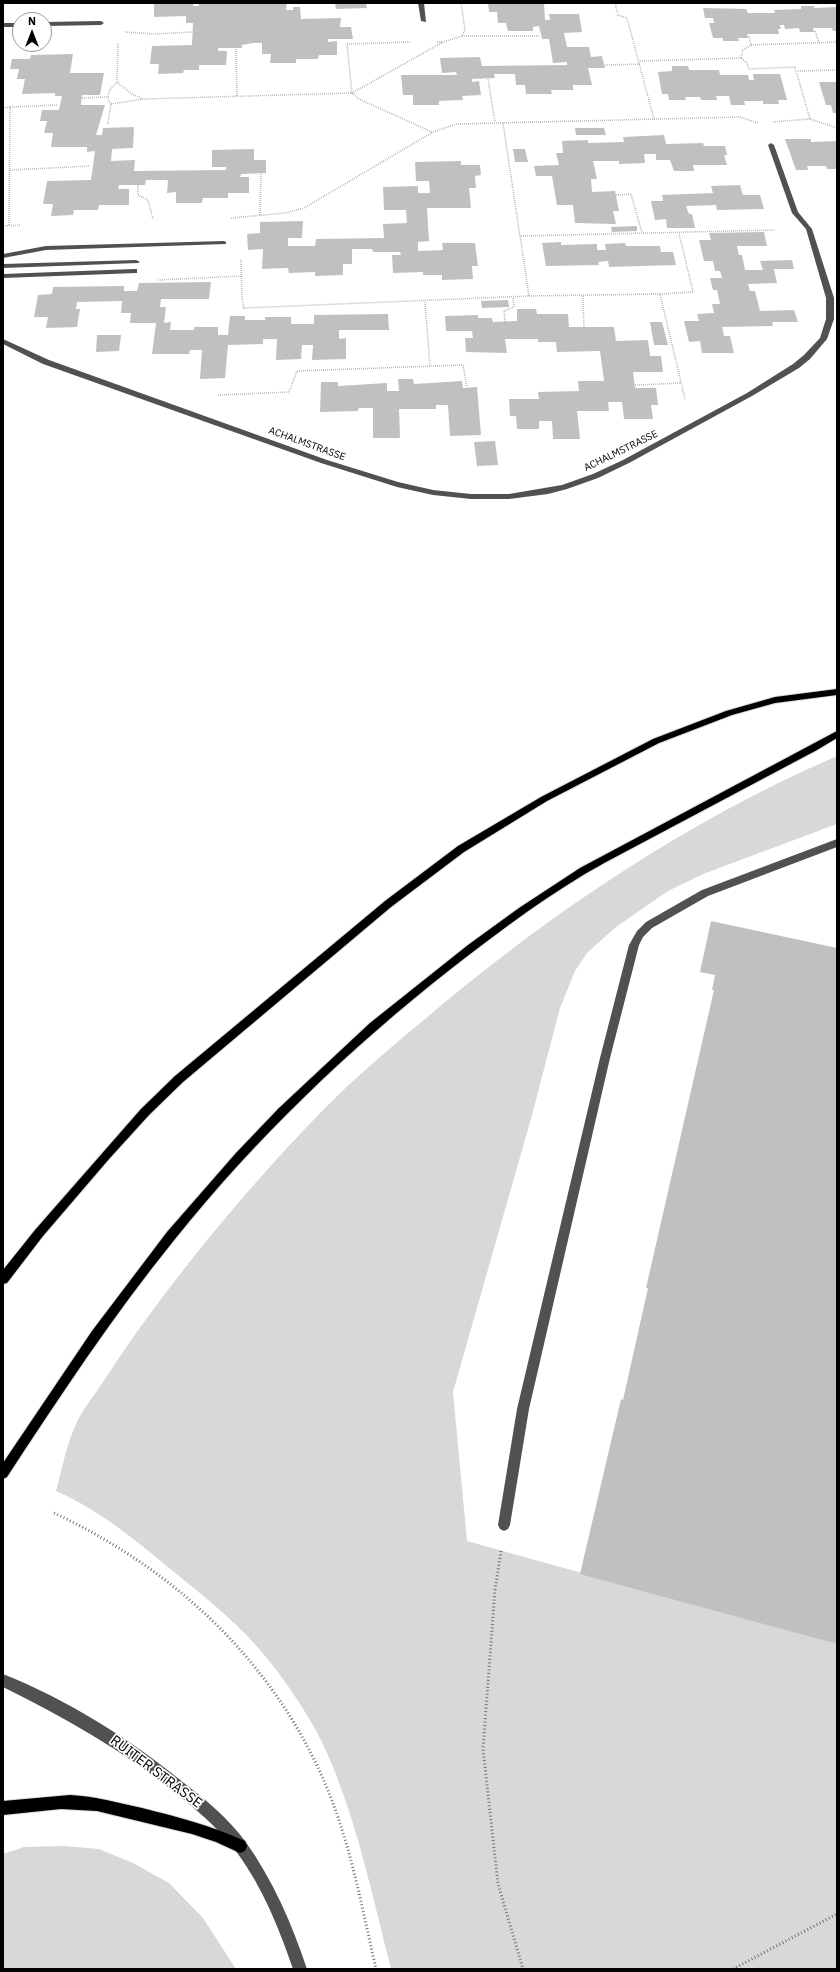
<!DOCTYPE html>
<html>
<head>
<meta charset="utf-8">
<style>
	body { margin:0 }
	#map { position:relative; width:840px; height:1972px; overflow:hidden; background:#fff; font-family:"IBM Plex Sans",sans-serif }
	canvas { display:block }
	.frame { position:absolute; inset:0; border:4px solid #000; pointer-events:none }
	.north { position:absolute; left:12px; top:12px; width:40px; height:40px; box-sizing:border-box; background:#fff; border:1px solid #999; border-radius:50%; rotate:0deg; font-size:11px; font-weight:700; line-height:16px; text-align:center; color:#000 }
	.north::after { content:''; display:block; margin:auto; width:14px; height:18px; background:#000; clip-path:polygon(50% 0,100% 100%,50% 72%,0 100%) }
</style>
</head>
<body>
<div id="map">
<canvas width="840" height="1972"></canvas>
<div class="frame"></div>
<div class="north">N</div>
</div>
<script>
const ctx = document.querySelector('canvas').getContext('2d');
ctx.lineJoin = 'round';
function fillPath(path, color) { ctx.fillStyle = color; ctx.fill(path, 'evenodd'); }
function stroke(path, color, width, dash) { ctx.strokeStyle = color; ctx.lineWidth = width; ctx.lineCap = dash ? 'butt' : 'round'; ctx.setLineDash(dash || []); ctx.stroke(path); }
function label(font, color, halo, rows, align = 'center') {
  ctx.font = font + ' "IBM Plex Sans",sans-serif'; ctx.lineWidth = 3.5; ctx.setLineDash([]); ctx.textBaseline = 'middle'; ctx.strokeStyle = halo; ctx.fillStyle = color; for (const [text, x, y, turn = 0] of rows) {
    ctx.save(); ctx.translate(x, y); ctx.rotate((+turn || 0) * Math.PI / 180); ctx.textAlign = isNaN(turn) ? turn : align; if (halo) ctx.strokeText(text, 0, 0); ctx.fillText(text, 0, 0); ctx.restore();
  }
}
const green = new Path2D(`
	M837,756V824L703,874L668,891L616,927L587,953L575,971L560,1008L532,1115L453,1392L467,1541L837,1644V1969H391C374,1903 360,1835 335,1772C320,1732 296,1695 270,1662C243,1627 207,1599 174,1572C137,1541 99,1510 56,1491C62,1469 67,1442 77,1422C83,1409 93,1397 101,1385C123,1351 146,1318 171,1286C219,1223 271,1163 326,1107C357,1076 391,1047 425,1019C550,913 687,821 837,756Z
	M64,1846L99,1849L133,1863L169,1883L203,1918L236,1969H3V1854L24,1847Z`);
const building = new Path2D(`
	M147,3H194L193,6H199V3H287L286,10H293V7H300L301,19L341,18L340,27H351L353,39H328V42L337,41V55H319L318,59H296V63H270L271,54H262V43H253L242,45V48H218V51H227L226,65H199V70H184L183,73L158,74L159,64H150L152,46L192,45L193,23H186V16L154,17V4H147Z
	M335,3H366L367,8L336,9Z
	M488,3H544L545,20H550L549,14H579L582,32L564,33L567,47H589L591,57L602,56L605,68H588L592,85H573V90H551L552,94H526L525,85H516L515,74H494L495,78L472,79V82L479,81L481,95L462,96L463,100L439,101V105H413V95H403L401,75H457L456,72L442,73L440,58L480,57L482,66L567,65V62L553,63L549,39H542L539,26L533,27V31H508L506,23H498L497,12H489Z
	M801,6H814V8L837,7V31H833L832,28H813L814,32H800L799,28L785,29L784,25H780L781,29H778L779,34H747L748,38H738L739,41H723V38H713L709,23H714L713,18H705L703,8L746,9L748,13H775L774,10L801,9Z
	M73,54L70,73H104L100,95H82L81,105H105L96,135H102L103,128L134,127L133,148L112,149L111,161L135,160L134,171L226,170V167H212V150L254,149V160H266V173L241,174L240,177H249V193H228V198H203L202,203H176V192L167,193L168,180H146L145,185H119L118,189H129V205H99L98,210H74L73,215L51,216L53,204H43L47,181L91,180L95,151L87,152V147H51L53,133H44L47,121H40L42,110H59L62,96H55V93L22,94L25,79H17L19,69H10L12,59H30L31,55Z
	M672,66H688L689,70H719L720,75H748L749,80H754L753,74H780L787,100H778L779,104H763V101H744L745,105H731L729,96H716L717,100H701L700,97H685L686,100H669L668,94H662L658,72L672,71Z
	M819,82H837V113H833L831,105H826Z
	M575,128H604L606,135H576Z
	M664,135L666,144L703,143L704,146H725L727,155H724L727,165H693L694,171H674L670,160H656V154H644L645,163L619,164V161H593L597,179H591L592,192L615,191L619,211H613L616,224L575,223L573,205H557L552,176H536L534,166L559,165L556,153H563L562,141L588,140V143L624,142L623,137Z
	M785,139H811V142L837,141V169H827L826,166H807L808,170H796Z
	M513,149H525L528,162H515Z
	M461,161V165H480L481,175L475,176L476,188H469L471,208H427L429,241L418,242V251L443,250L442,243H475L478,266H472L473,279L442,280V275H423V272L393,273L392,255H401L400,252H373L372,249H352V264H343V275L315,276V272L289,273L288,268L262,269L263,249L248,250L247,234L260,233V222L303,221L302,238H288V246H315L316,239L384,238L383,224L407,223L406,210H384L383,187L418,186V193H430L429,181H416L415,162Z
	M740,185L743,195H760L764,209L717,210L716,205L686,206L689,214H692L695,228H667L666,219L655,220L651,201H663L662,195L713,193L711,186Z
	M637,226V231L612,232L611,227Z
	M764,232L767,246H737L739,255H742L745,270H763L760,261L792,260L794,269H774L777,283L748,284L750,291H755L760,311L794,310L798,322H772L773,326L722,327L724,336H730L734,353H702L700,341L689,342L684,321H699L697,314L714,313L712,304H720L717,290H713L710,278H722L720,271H715L713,261H704L699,240H711L709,233Z
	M561,242V245L597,244V250H606L605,244L625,243L626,246H660L661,252H673L676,265L609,267L608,261L598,262L599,265L546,266L542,243Z
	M211,282L209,299H161L160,307H166L164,323L171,322L170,330H194V327H218V335H228L230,316H245V320H265V317H291V324H314V315L388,314L389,330H339V339L346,338V359L312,360L313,345H302L301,359L276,360L277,339H263V344L228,345L225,378L200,379L202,350H190L189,354H152L156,323H130L131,313H121L122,301L77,302L76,309H80L77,327L46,328L48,317H34L38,295L52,294L53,287L124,286V291H137L139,283Z
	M508,300L509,307L482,308L481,301Z
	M517,309H536L537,314H568L569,327H614L616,341L648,340L650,356H661L663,372H633L635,388H656L658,405H651L653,419H624L622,402H608L609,411H577L580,439H553L552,421H539V429H517L516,416H510L509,399H539L538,392L579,391L578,381H604L600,351L557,352L556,342H538V339H505L507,353L466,352L465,338H473L472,331H446L445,316L478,315V318H492L493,322L517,321Z
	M650,322H662L668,345H654Z
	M97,335H121L119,351L96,352Z
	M398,379H413L414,384L462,381L463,388L477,387L481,435L450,436L448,405H436V409H399L400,438H373V408H359L358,411L320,412L321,382H338V386L387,383V391H399Z
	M495,441L498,465L477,466L474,442Z
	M711,921L837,948V1644L580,1574L621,1399L623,1400L648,1288H646L714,990H712L715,975L700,972Z`);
const pathFar1 = new Path2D(`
	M615,3L618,15L627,18L654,119
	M815,31L819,43
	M125,32L154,34L192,32
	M462,36H540
	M749,36L751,45
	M410,42L347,44L352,93L443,42L462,36L465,30L461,3
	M437,42H443
	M118,43L117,82L132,94L143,99
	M236,49L237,97
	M741,58L743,50L751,45L837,42
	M640,61L741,58L747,63L749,69L795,67L810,119L772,122
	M605,65L641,64
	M798,71L837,70
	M488,79L495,122
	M82,98L107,97
	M111,104L144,99L352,93L359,99L432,132
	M111,104C104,96 111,88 117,82
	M10,107L58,105
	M3,108L10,107L9,226
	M810,119L837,128
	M503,123L529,296
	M108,124L111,104
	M10,170L90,166
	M138,185V195L148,200L153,219
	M616,195L631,194L642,233
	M260,215L261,173
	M231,218L285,213L304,208L433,132L456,124L740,117L758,123
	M3,226L20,225
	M521,236L774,230
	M241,260L242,299L244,308L529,296L660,294L685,399
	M158,280L241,276
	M660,294L693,292L679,233
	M583,296L584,327
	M425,302L430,366
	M505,322L504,311L514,307L513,298
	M635,385L681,383
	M218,395L289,392L297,371L463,365L467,387`);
const path = new Path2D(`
	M54,1513C176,1570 275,1663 327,1788C351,1846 362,1908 376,1969
	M501,1551L495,1590L483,1749L498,1884L523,1969
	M733,1969L837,1914`);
const minor = new Path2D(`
	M418,3H424L426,22L421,21Z
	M44,22L101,21L104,23L101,25L44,26Z
	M3,23H20V27H3Z
	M771,143L774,145L798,212L812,229L834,298V319L827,339L810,359L799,368L752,396L629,463L598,478L567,489L548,494L509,499H471L433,495L397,487L321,463L43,364L3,344V339L49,360L327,460L398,482L433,490L471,494H509L562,485L593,474L623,460L747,393L793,364L804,355L820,338L826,319V298L806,229L792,213L768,145Z
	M224,241L226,242V244L46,250L3,258V254L46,246Z
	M136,260L140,262L138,263L3,268V264Z
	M134,269H137V273L3,278V274Z
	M837,839V847L708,896L652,928L643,937L639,945L610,1058L529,1409L510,1525L508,1529L504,1531L500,1529L498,1525L517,1409L600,1058L629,945L637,931L646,922L702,890Z
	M3,1674C68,1700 130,1739 184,1783C206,1800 228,1818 245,1841C273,1880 292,1924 307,1969H293C278,1925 260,1881 231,1845C215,1825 195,1809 176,1793C122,1750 64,1717 3,1687Z`);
const major = new Path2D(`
	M837,689V695L775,703L732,715L659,743L547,801L464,852L391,907L183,1082L149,1115L109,1159L43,1236L7,1283L3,1284V1270L35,1230L141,1109L175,1076L385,901L458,846L541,797L653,739L726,711L775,697Z
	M837,731V738L817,750L606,862C551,892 501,930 452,968C350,1048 256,1138 175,1239C114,1314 60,1396 7,1477L3,1479V1463L92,1331L167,1232L236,1153L279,1108L370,1023L468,945L519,908L580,868Z
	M70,1795C95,1796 118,1803 142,1808C178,1817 212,1826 245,1841L247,1846L245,1851L240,1853L216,1842L192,1834L97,1811L61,1809L3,1815V1801Z`);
const farStreetnames = [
	["ACHALMSTRASSE",307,444,20],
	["ACHALMSTRASSE",621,451,-26]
];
const nearStreetnames = [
	["RUITER STRASSE",156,1772,37]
];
fillPath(green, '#d8d8d8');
fillPath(building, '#c0c0c0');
stroke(major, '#dbdbdb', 2);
stroke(pathFar1, '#737373', 1.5, [0.5, 1.5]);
stroke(path, '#737373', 3, [1, 2.5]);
fillPath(minor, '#515151');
fillPath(major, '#000');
label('10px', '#000', '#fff', farStreetnames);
label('14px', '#000', '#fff', nearStreetnames);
</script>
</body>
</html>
